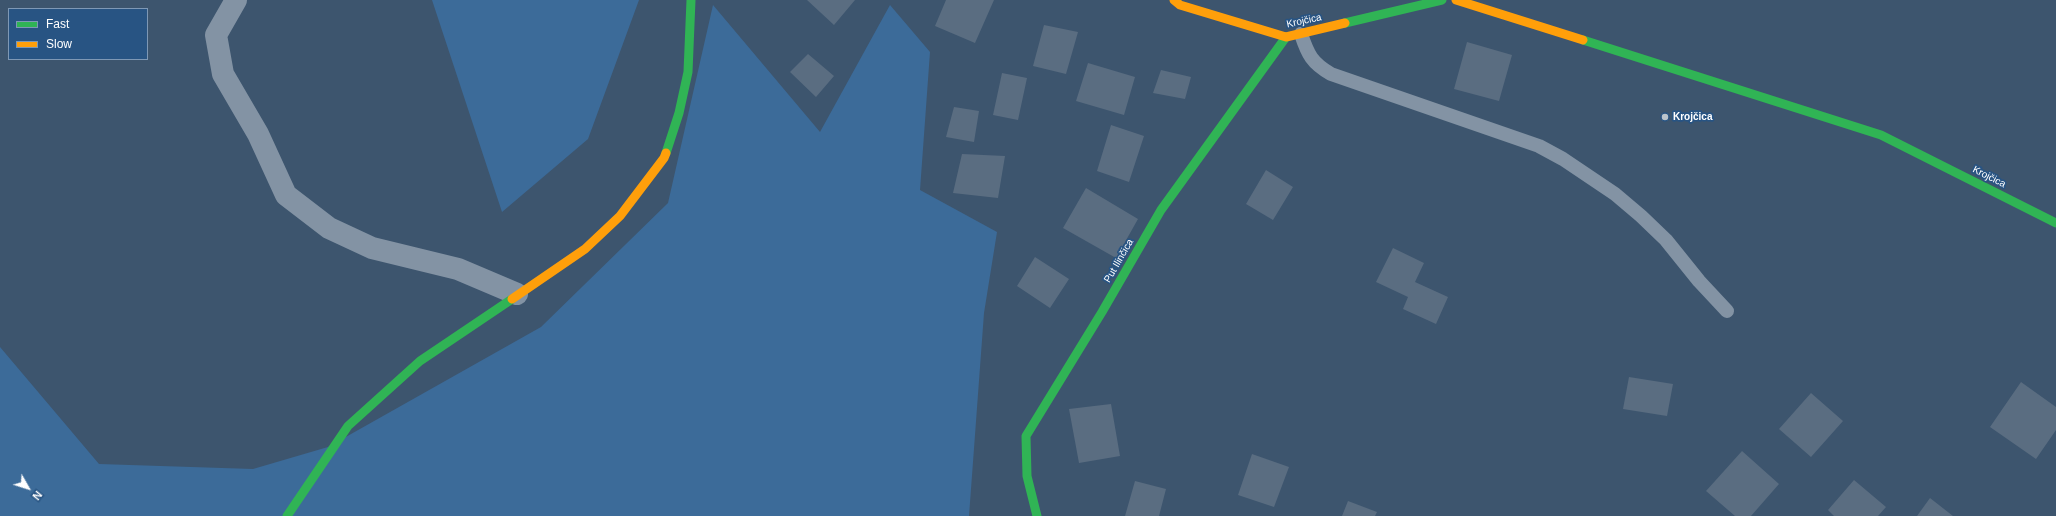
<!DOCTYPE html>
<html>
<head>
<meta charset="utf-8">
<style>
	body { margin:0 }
	#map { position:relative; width:2056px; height:516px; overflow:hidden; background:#3d556e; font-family:Helvetica,sans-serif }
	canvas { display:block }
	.legend { position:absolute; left:8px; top:8px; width:140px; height:52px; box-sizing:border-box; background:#285483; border:1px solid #7e98b5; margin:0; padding:5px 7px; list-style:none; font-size:12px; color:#fff }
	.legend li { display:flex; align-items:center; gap:8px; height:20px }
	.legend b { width:20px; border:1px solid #7e98b5 }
	.north { position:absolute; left:8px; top:468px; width:40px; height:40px; -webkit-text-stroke:3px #285483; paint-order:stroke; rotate:129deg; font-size:11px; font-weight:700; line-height:16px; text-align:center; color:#fff }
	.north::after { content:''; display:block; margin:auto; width:14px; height:18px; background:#fff; clip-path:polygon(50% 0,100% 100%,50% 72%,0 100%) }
</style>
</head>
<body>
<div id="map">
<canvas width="2056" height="516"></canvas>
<ul class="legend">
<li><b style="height:5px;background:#30b455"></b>Fast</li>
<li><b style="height:5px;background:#ff9f0a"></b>Slow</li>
</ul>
<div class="north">N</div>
</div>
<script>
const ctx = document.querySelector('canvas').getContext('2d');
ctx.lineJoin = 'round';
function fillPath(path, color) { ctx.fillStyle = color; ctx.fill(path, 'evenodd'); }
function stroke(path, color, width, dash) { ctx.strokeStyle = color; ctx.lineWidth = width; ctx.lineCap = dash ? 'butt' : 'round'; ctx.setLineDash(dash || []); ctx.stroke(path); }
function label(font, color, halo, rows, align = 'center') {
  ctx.font = font + ' Helvetica,sans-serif'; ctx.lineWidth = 3.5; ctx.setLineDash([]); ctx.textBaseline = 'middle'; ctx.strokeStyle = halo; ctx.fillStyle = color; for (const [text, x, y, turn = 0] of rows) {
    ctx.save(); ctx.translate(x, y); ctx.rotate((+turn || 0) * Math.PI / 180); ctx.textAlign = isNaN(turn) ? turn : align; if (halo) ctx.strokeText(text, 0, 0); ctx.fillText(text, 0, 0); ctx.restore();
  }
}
const green = new Path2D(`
	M432,0H639L588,139L502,212Z
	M713,5L820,132L890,5L930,52L920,190L997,232L984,313L969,516H0V347L99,464L253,469L328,447L541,327L668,203Z`);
const building = new Path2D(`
	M807,0H855L834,25Z
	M946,0H994L975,43L935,26Z
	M1044,25L1078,32L1066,74L1033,66Z
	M1467,42L1512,55L1499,101L1454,89Z
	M808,54L834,76L816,97L790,72Z
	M1088,63L1135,77L1124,115L1076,101Z
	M1161,70L1191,77L1185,99L1153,93Z
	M1002,73L1027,78L1018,120L993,115Z
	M954,107L979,111L974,142L946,137Z
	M1111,125L1144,136L1129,182L1097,171Z
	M962,154L1005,156L998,198L953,193Z
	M1266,170L1293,187L1273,220L1246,204Z
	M1086,188L1138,219L1116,258L1063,228Z
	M1393,248L1424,263L1415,282L1448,297L1436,324L1403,309L1408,297L1376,282Z
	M1035,257L1069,279L1050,308L1017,286Z
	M1629,377L1673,384L1667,416L1623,409Z
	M2021,382L2056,407V430L2036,459L1990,427Z
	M1811,393L1843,421L1811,457L1779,429Z
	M1111,404L1120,456L1079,463L1069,409Z
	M1742,451L1779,484L1751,516H1735L1706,491Z
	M1252,454L1289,467L1274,507L1238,495Z
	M1854,480L1886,507L1878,516H1834L1828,510Z
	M1135,481L1166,489L1159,516H1125Z
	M1930,498L1953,516H1917Z
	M1348,501L1377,512L1375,516H1342Z`);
const lane = new Path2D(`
	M1301,34C1308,55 1312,63 1331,74L1539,146L1563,159L1615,194L1641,216L1666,240L1699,281L1727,311`);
const street = new Path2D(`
	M236,0L216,35L223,74L258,134L286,195L329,228L372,248L458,269L517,294`);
const fast = new Path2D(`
	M1345,23L1442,0
	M1583,40L1881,135L2056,223
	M666,153L679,113L688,72L691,0
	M287,516L348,426L420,361L512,299
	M1037,516L1027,476L1026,436L1102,312L1161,210L1286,37`);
const slow = new Path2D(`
	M1174,0L1180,5L1286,37L1345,23
	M1456,0L1583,40
	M512,299L585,249L620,216L664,158L666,153`);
const markers = [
	[1665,117,4,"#bbc4cc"]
];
const streetNames = [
	["Krojčica",1304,21,-12],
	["Krojčica",1989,177,27],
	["Put Ilinčica",1119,261,-60]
];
const poiNames = [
	["Krojčica",1673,117]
];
fillPath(green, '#3c6b99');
fillPath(building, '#5a6d81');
stroke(lane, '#8393a4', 14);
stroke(street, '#8393a4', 22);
stroke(fast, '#30b455', 9);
stroke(slow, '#ff9f0a', 9);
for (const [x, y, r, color] of markers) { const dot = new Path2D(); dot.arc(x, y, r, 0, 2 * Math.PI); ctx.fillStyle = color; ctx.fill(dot); stroke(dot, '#285483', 1.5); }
label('10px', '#fff', '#285483', streetNames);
label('bold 10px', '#fff', '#285483', poiNames, 'left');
</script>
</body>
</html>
